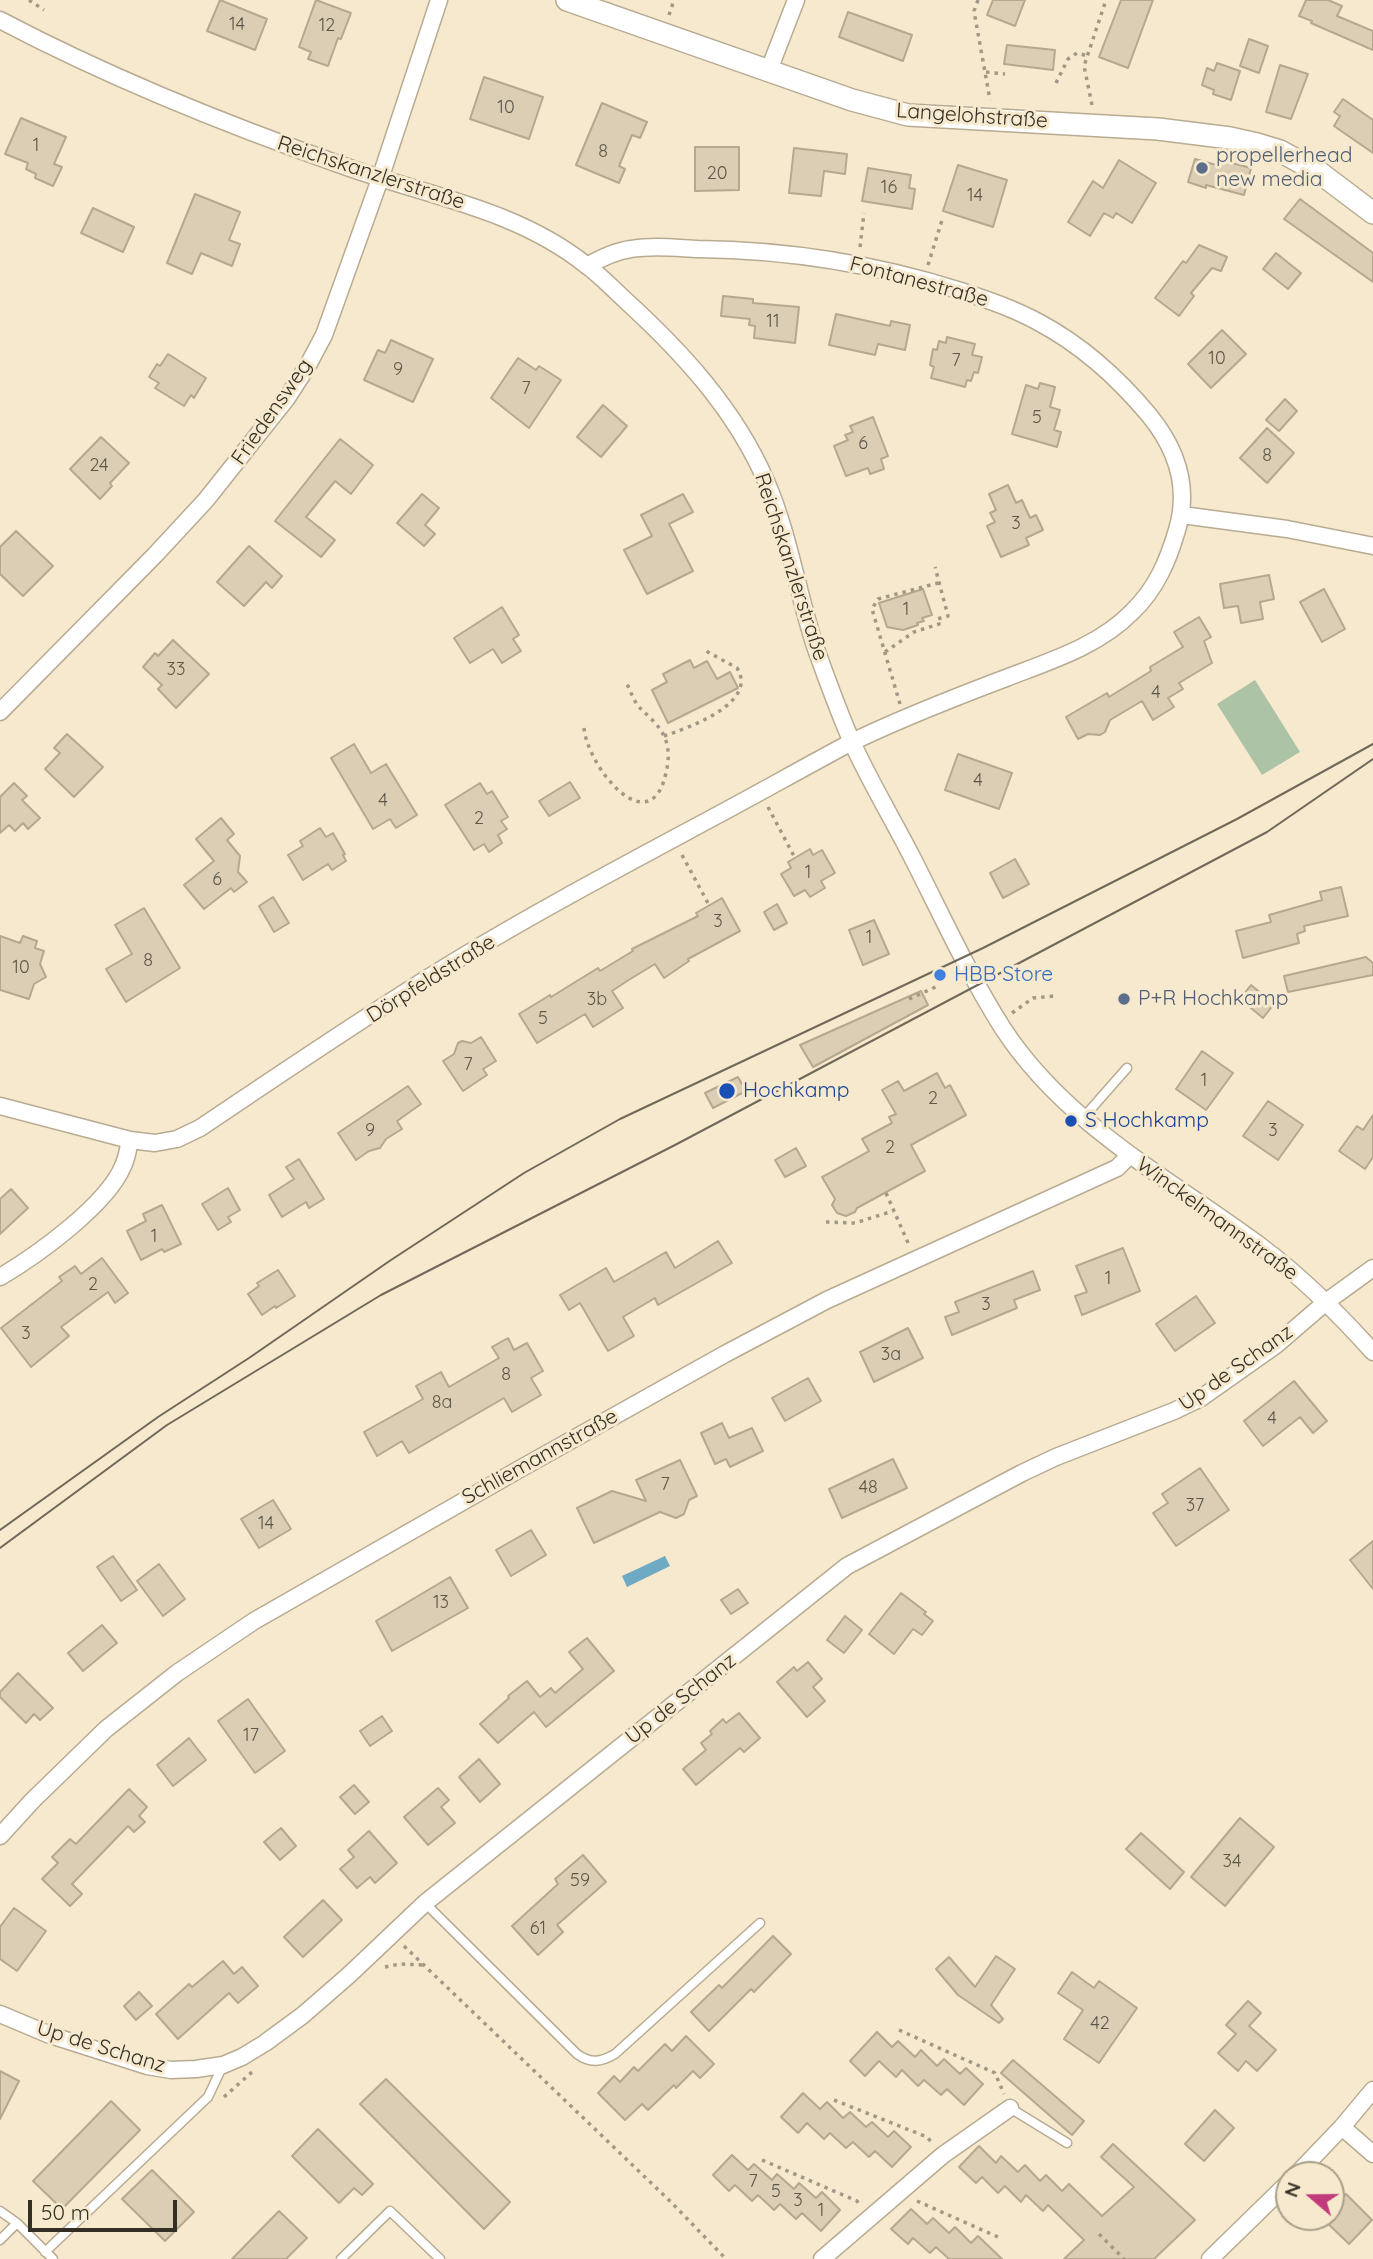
<!DOCTYPE html>
<html>
<head>
<meta charset="utf-8">
<style>
	body { margin:0 }
	#map { position:relative; width:1373px; height:2259px; overflow:hidden; background:#f6e9ce; font-family:Quicksand,sans-serif }
	canvas { display:block }
	.north { position:absolute; left:1275px; top:2161px; width:70px; height:70px; box-sizing:border-box; background:#f6e9ce; border:2px solid #a89f8a; border-radius:50%; rotate:290deg; font-size:19px; font-weight:700; line-height:28px; text-align:center; color:#342f25 }
	.north::after { content:''; display:block; margin:auto; width:24px; height:32px; background:#c13b7c; clip-path:polygon(50% 0,100% 100%,50% 72%,0 100%) }
	.scale { position:absolute; left:28px; top:2200px; width:149px; height:32px; box-sizing:border-box; border:4px solid #342f25; border-top:0; padding-left:9px; font-size:21px; line-height:24px; white-space:nowrap; color:#342f25; -webkit-text-stroke:5px #f6e9ce; paint-order:stroke }
</style>
</head>
<body>
<div id="map">
<canvas width="1373" height="2259"></canvas>
<div class="north">N</div>
<div class="scale">50 m</div>
</div>
<script>
const ctx = document.querySelector('canvas').getContext('2d');
ctx.lineJoin = 'round';
function fillPath(path, color) { ctx.fillStyle = color; ctx.fill(path, 'evenodd'); }
function stroke(path, color, width, dash) { ctx.strokeStyle = color; ctx.lineWidth = width; ctx.lineCap = dash ? 'butt' : 'round'; ctx.setLineDash(dash || []); ctx.stroke(path); }
function label(font, color, halo, rows, align = 'center') {
  ctx.font = font + ' Quicksand,sans-serif'; ctx.lineWidth = 6; ctx.setLineDash([]); ctx.textBaseline = 'middle'; ctx.strokeStyle = halo; ctx.fillStyle = color; for (const [text, x, y, turn = 0] of rows) {
    ctx.save(); ctx.translate(x, y); ctx.rotate((+turn || 0) * Math.PI / 180); ctx.textAlign = isNaN(turn) ? turn : align; if (halo) ctx.strokeText(text, 0, 0); ctx.fillText(text, 0, 0); ctx.restore();
  }
}
const green = new Path2D(`
	M1255,680L1300,752L1262,775L1217,704Z`);
const water = new Path2D(`
	M665,1556L670,1566L627,1587L622,1576Z`);
const building = new Path2D(`
	M220,0L267,19L255,50L207,31Z
	M316,0L351,13L341,39L338,38L328,66L308,59L311,52L299,47Z
	M993,0H1025L1015,26L987,15Z
	M1121,0H1153L1128,68L1099,57Z
	M1306,0H1328L1342,6L1337,16L1373,31V50L1311,23L1312,21L1299,16Z
	M848,12L912,35L903,61L839,37Z
	M1249,39L1268,46L1259,73L1240,66Z
	M1007,45L1055,50L1053,70L1004,64Z
	M1217,63L1240,71L1231,100L1213,94L1214,90L1202,85L1207,68L1214,71Z
	M1280,65L1308,74L1291,119L1266,112Z
	M484,77L543,97L529,139L470,119Z
	M1343,99L1373,120V153L1334,126L1340,116L1334,112Z
	M602,103L647,122L640,138L632,135L619,166L625,169L619,183L576,165Z
	M21,118L66,137L54,164L62,167L53,186L35,178L36,174L26,169L28,163L5,154Z
	M695,147H739V190L695,191Z
	M794,148L847,154L845,174L824,171L821,196L789,193Z
	M1195,159L1220,166L1221,160L1251,168L1244,195L1206,185V188L1188,182Z
	M1119,160L1156,183L1132,223L1116,213L1113,218L1104,213L1090,236L1068,222L1093,181L1103,188Z
	M958,165L1007,180L993,227L943,211Z
	M868,168L911,175L909,188L915,189L912,209L862,201Z
	M195,194L240,212L229,240L240,244L232,266L201,253L192,274L167,263Z
	M1300,199L1373,253V282L1284,219Z
	M93,208L134,227L123,252L81,233Z
	M1199,245L1227,257L1221,271L1212,268L1191,293L1194,296L1179,316L1155,298L1183,261L1186,263Z
	M1276,253L1301,273L1288,289L1263,269Z
	M723,296L753,299V303L799,307L795,343L754,338L755,326L749,325L750,319L721,316Z
	M836,314L890,326L891,321L910,325L905,350L878,344L875,355L829,345Z
	M1222,330L1246,354L1211,388L1188,364Z
	M947,337L975,344L972,355L982,357L978,373L974,372L971,381L967,380L965,387L931,378L934,367L930,365L933,349L937,350L939,341L946,343Z
	M391,340L433,359L413,402L364,380L378,350L385,353Z
	M168,354L206,378L194,398L191,395L184,406L155,388L159,383L149,377L157,364L160,366Z
	M518,358L536,370L539,366L561,380L529,428L491,398Z
	M1040,383L1055,387L1050,407L1060,410L1054,430L1061,432L1057,447L1012,434L1026,385L1038,389Z
	M1285,399L1297,411L1279,431L1266,420Z
	M603,405L627,426L601,457L577,437Z
	M873,417L888,456L881,459L884,469L870,474L868,468L846,476L834,446L848,440L845,435L853,432L850,426Z
	M1267,428L1294,453L1267,483L1240,458Z
	M101,437L129,463L110,483L112,486L100,499L70,469Z
	M340,439L373,465L351,494L335,481L306,517L335,540L321,557L275,521Z
	M1008,485L1016,503L1022,500L1030,518L1036,515L1043,530L1026,538L1029,545L1001,557L987,526L995,522L990,513L996,510L989,494Z
	M422,494L439,508L425,525L435,534L424,546L397,523Z
	M683,494L693,512L669,524L693,571L647,594L624,550L652,536L641,515Z
	M16,531L53,566L23,596L0,574V547Z
	M249,546L282,576L272,588L266,582L244,606L217,582Z
	M1269,575L1274,599L1260,602L1263,619L1241,623L1238,606L1224,608L1220,584Z
	M923,589L932,615L922,618L924,621L917,623L918,625L903,630L887,627L879,603Z
	M1324,589L1345,629L1322,642L1300,602Z
	M502,607L519,635L513,639L521,651L502,663L493,649L470,663L454,638Z
	M1199,617L1211,637L1204,641L1212,663L1179,683L1183,689L1168,698L1174,707L1153,720L1142,701L1110,720L1105,732L1100,735L1088,734L1078,739L1066,717L1107,693L1109,697L1151,671L1150,667L1183,647L1174,632Z
	M173,640L209,674L176,708L158,689L162,685L143,667L155,653L158,656Z
	M690,660L694,668L707,661L717,679L730,672L738,688L668,723L652,690L667,682L663,674Z
	M67,734L103,767L74,797L45,769L60,753L54,748Z
	M354,744L371,773L386,764L417,815L396,828L390,819L373,829L331,758Z
	M958,754L1012,773L999,809L945,790Z
	M570,782L580,798L549,816L539,801Z
	M14,783L27,796L22,800L40,818L28,829L23,823L15,831L9,825L0,833V797Z
	M480,783L487,794L492,791L508,817L501,821L507,829L498,835L502,843L489,852L484,844L474,850L445,805Z
	M221,818L234,834L227,840L240,856L238,872L247,882L234,892L231,888L204,909L184,885L214,861L196,839Z
	M320,828L326,837L333,833L345,854L343,855L346,861L332,870L328,864L303,880L288,855L303,846L300,841Z
	M810,849L813,855L822,850L835,873L821,881L825,888L810,897L805,890L794,896L781,874L791,868L788,862Z
	M1015,859L1029,884L1003,898L990,873Z
	M1341,887L1348,916L1304,926L1305,931L1297,934L1299,943L1243,958L1236,931L1271,922L1269,915L1322,900L1320,892Z
	M273,897L289,923L274,932L259,906Z
	M722,898L740,931L688,959L689,961L664,978L655,964L627,981L612,991L623,1008L593,1027L585,1014L537,1043L519,1014L550,995L551,997L598,968L600,971L633,951L632,949L698,916L696,913Z
	M777,904L787,923L774,930L764,912Z
	M144,908L180,968L126,1002L106,969L132,954L115,925Z
	M874,920L889,954L863,965L849,930Z
	M0,936L20,943L23,936L37,941L35,948L44,951L40,964L46,977L34,984L29,999L0,990Z
	M1366,957L1373,963V975L1288,992L1284,976Z
	M1251,985L1274,1004L1263,1018L1240,999Z
	M921,991L928,1005L813,1067L800,1045Z
	M481,1037L496,1061L483,1069L487,1075L463,1091L443,1061L454,1054L458,1043L462,1041L471,1043Z
	M1202,1051L1233,1073L1206,1110L1176,1089Z
	M937,1073L945,1088L950,1085L966,1115L911,1145L925,1171L857,1208L855,1212L846,1216L837,1213L832,1205L835,1199L822,1177L869,1151L862,1139L892,1123L889,1117L896,1114L882,1090L898,1081L904,1091Z
	M738,1077L746,1091L713,1108L705,1093Z
	M408,1086L421,1104L397,1121L402,1129L386,1139L380,1148L369,1151L356,1160L338,1133Z
	M1268,1101L1303,1125L1278,1160L1243,1136Z
	M1373,1115V1157L1365,1169L1339,1151L1357,1126L1363,1130Z
	M796,1148L806,1166L785,1177L775,1160Z
	M299,1159L324,1199L309,1208L306,1202L282,1217L269,1195L294,1179L286,1167Z
	M228,1188L240,1210L228,1217L231,1222L218,1230L202,1204Z
	M11,1189L28,1208L0,1234V1199Z
	M162,1205L181,1244L164,1252L162,1249L141,1260L127,1231L146,1221L143,1214Z
	M718,1241L732,1263L658,1305L655,1298L623,1317L634,1336L608,1351L580,1303L569,1310L560,1295L606,1268L614,1282L666,1252L675,1268Z
	M1123,1248L1140,1291L1082,1315L1075,1296L1087,1292L1076,1266Z
	M102,1258L128,1293L115,1303L108,1292L61,1327L69,1336L31,1367L1,1328L62,1281L59,1277L75,1266L81,1274Z
	M278,1270L295,1296L276,1308L275,1306L262,1315L248,1294L259,1286L257,1283Z
	M1033,1271L1040,1290L1014,1300L1017,1308L952,1335L945,1317L959,1312L955,1302Z
	M1196,1296L1215,1323L1175,1351L1156,1324Z
	M908,1328L923,1358L874,1382L860,1352Z
	M508,1338L514,1350L527,1343L543,1371L531,1378L541,1395L512,1412L504,1398L409,1453L402,1441L377,1456L364,1432L423,1399L416,1386L441,1372L449,1387L499,1358L492,1347Z
	M808,1378L821,1401L785,1421L772,1398Z
	M1294,1381L1327,1421L1313,1433L1300,1417L1263,1446L1244,1421Z
	M722,1423L729,1438L752,1428L763,1451L730,1467L726,1459L715,1464L701,1433Z
	M893,1459L907,1488L842,1518L829,1489Z
	M680,1460L697,1496L689,1500L684,1514L676,1518L660,1512L594,1543L577,1508L612,1491L646,1501L636,1480Z
	M1200,1468L1229,1510L1176,1546L1153,1513L1168,1503L1162,1494Z
	M273,1500L291,1529L259,1548L241,1519Z
	M531,1530L546,1555L511,1576L496,1550Z
	M1373,1541V1589L1350,1560Z
	M113,1556L137,1590L121,1601L97,1567Z
	M159,1564L185,1599L163,1616L137,1581Z
	M450,1577L468,1608L392,1651L376,1621Z
	M738,1589L748,1603L731,1614L721,1600Z
	M901,1593L926,1612L924,1614L933,1621L922,1635L913,1629L894,1654L869,1634Z
	M845,1616L862,1630L844,1653L827,1640Z
	M102,1625L117,1643L83,1671L68,1653Z
	M587,1638L614,1671L546,1727L534,1712L498,1743L480,1724L509,1698L508,1696L527,1681L540,1697L551,1688L555,1693L583,1669L569,1652Z
	M808,1662L822,1679L813,1687L825,1701L807,1717L777,1682L794,1667L797,1671Z
	M18,1673L53,1708L40,1720L34,1714L26,1723L0,1697V1692Z
	M248,1699L285,1751L255,1773L218,1721Z
	M739,1713L760,1738L744,1752L740,1748L696,1785L683,1769L706,1750L701,1743L712,1734L710,1731L723,1719L726,1723Z
	M382,1716L392,1731L370,1746L360,1731Z
	M189,1738L206,1760L173,1786L157,1765Z
	M479,1759L500,1784L480,1802L459,1777Z
	M354,1785L369,1802L355,1814L340,1797Z
	M438,1788L449,1800L441,1807L455,1823L428,1845L404,1817Z
	M129,1789L147,1807L139,1816L145,1822L134,1832L128,1826L72,1884L82,1894L70,1906L42,1879L58,1863L52,1857L70,1839L76,1844Z
	M1240,1818L1274,1847L1225,1906L1191,1877Z
	M281,1828L296,1846L280,1860L264,1842Z
	M369,1831L397,1863L375,1883L370,1877L357,1888L340,1869L354,1857L348,1850Z
	M1141,1833L1184,1872L1170,1889L1126,1849Z
	M583,1855L606,1882L557,1925L563,1932L538,1955L512,1926L558,1884L555,1879Z
	M323,1900L342,1920L303,1957L284,1937Z
	M14,1908L46,1931L17,1971L0,1959V1927Z
	M773,1936L791,1954L754,1992L751,1989L709,2031L691,2012L719,1985L722,1988Z
	M996,1956L1015,1969L991,2005L1003,2019L999,2023L958,1995L936,1969L949,1957L975,1987Z
	M223,1961L234,1974L242,1967L258,1986L238,2003L229,1993L178,2039L156,2014L189,1984L192,1987Z
	M1072,1972L1094,1988L1099,1981L1137,2008L1099,2063L1064,2039L1083,2010L1058,1993Z
	M139,1992L152,2006L136,2020L124,2006Z
	M1248,2001L1261,2013L1249,2026L1276,2050L1257,2071L1246,2061L1238,2071L1218,2053L1236,2034L1226,2025Z
	M877,2032L892,2047L898,2041L915,2057L921,2050L937,2066L944,2059L960,2074L966,2068L983,2084L964,2105L947,2089L941,2095L924,2080L918,2086L902,2070L896,2077L879,2061L865,2076L850,2061Z
	M686,2036L714,2064L700,2078L693,2071L676,2088L674,2085L648,2110L642,2104L625,2120L598,2093L614,2076L620,2082L634,2067L638,2071L665,2044L672,2051Z
	M1013,2060L1084,2121L1072,2135L1001,2073Z
	M0,2071L19,2081L0,2119Z
	M386,2079L510,2202L484,2229L360,2104Z
	M803,2093L820,2109L827,2102L843,2118L850,2112L866,2127L872,2122L888,2137L894,2131L911,2147L892,2167L875,2151L869,2157L853,2142L846,2148L830,2133L824,2139L807,2123L798,2133L781,2117Z
	M111,2101L140,2130L62,2209L33,2181Z
	M1215,2110L1234,2128L1204,2161L1185,2144Z
	M318,2129L373,2184L362,2195L354,2188L339,2203L292,2156Z
	M1113,2144L1195,2220L1154,2259H1064L1084,2240L1048,2205L1043,2211L1026,2195L1021,2202L1005,2186L998,2193L982,2177L976,2183L959,2167L979,2146L996,2163L1001,2156L1018,2172L1025,2165L1040,2181L1046,2175L1062,2191L1069,2184L1102,2216L1134,2187L1101,2157Z
	M732,2155L748,2170L754,2164L772,2180L777,2174L794,2189L799,2183L816,2198L822,2192L840,2210L821,2231L802,2213L796,2219L780,2204L774,2210L758,2195L752,2201L735,2185L729,2191L713,2175Z
	M152,2170L194,2212L165,2241L122,2199Z
	M1346,2194L1372,2220L1349,2244L1322,2218L1331,2217V2209Z
	M911,2209L927,2224L933,2218L949,2233L955,2227L971,2243L978,2236L1002,2259H949L936,2247L930,2253L913,2238L908,2244L891,2229Z
	M279,2211L307,2238L286,2259H232Z`);
const path = new Path2D(`
	M29,0L44,10
	M978,0L974,11L990,100
	M669,15L674,0
	M986,72L1005,74
	M1056,83L1068,59L1077,53L1088,56
	M1092,105L1084,66L1106,0
	M860,247L864,213
	M928,265L943,217
	M885,652L914,632L939,624L937,619L948,616L935,567
	M900,704L872,609L878,599L938,583
	M584,728C588,769 653,847 667,768C669,758 669,746 664,736C659,725 648,716 640,708C634,702 631,692 627,684
	M664,736C688,728 759,703 737,668L706,651
	M768,807L795,858
	M682,855L709,905
	M909,999L940,985
	M1012,1013L1033,998L1054,996
	M886,1193L909,1245
	M826,1222L855,1223L893,1211
	M404,1946L671,2202L726,2259
	M385,1967L400,1964L423,1965
	M899,2030L995,2073L1004,2094
	M224,2097L252,2072
	M834,2100L927,2137L932,2143
	M762,2160L857,2201L860,2205
	M917,2201L998,2237
	M1099,2234L1124,2259`);
const lane = new Path2D(`
	M1083,1118L1127,1068
	M425,1903L577,2054C591,2064 601,2062 615,2054L760,1923
	M1010,2108L1067,2143
	M0,2211L17,2223
	M0,2240L17,2223L53,2259
	M45,2252L208,2097L223,2065
	M341,2259L390,2211L440,2259`);
const street = new Path2D(`
	M0,20C110,78 227,125 344,166C427,196 516,209 586,265C600,275 612,288 624,299C681,351 735,409 766,481C789,534 797,591 815,646C826,677 838,710 851,740C869,780 892,818 912,857C941,914 968,973 1002,1027C1065,1125 1172,1180 1263,1248C1303,1278 1339,1314 1373,1352
	M769,70L796,0
	M1182,515L1287,529L1373,546
	M0,712L155,555L206,500L287,398L307,367L324,335L380,179L439,0
	M0,1106L130,1140L155,1143L177,1139L200,1128C279,1075 358,1021 439,971C528,916 621,867 714,817C759,793 803,768 848,744C899,719 953,698 1006,678C1050,661 1099,646 1132,612C1156,589 1168,561 1177,530C1190,487 1176,448 1149,415C1118,378 1083,346 1040,323C1015,309 988,300 961,291C876,264 788,250 698,249C677,248 653,245 631,249C616,251 601,258 587,266
	M0,1277C36,1256 107,1205 123,1166C127,1158 128,1149 130,1140
	M0,1836L32,1801L106,1729L177,1673L254,1621L518,1470L725,1354L827,1300L1117,1168L1130,1155
	M0,2014L50,2035L147,2066L171,2070L196,2069L223,2065L242,2057L265,2043L303,2015L349,1975L425,1903L847,1566L1022,1473L1056,1457L1174,1411L1201,1398L1276,1345L1326,1302L1373,1268
	M1342,2127L1373,2154
	M1296,2175L1342,2127L1373,2090
	M822,2259L943,2155L1010,2108
	M1210,2259L1289,2182`);
const secondary = new Path2D(`
	M567,0L852,100L908,115L1158,129L1230,138L1257,144L1280,151L1320,173L1373,213`);
const tram = new Path2D(`
	M0,1530L158,1417L249,1358L391,1260L524,1173L620,1119L983,948L1237,819L1373,744
	M0,1548L167,1425L381,1295L675,1145L1267,832L1373,759`);
const markers = [
	[1202,168,7,"#5c6f8a"],
	[940,975,7,"#3f7fe0"],
	[1124,999,7,"#5c6f8a"],
	[727,1091,9,"#1a4fb4"],
	[1071,1121,7,"#1a4fb4"]
];
const numberNames = [
	["14",237,25],
	["12",327,26],
	["10",506,108],
	["1",36,146],
	["8",603,152],
	["20",717,174],
	["16",889,188],
	["14",975,196],
	["11",773,322],
	["10",1217,359],
	["7",956,361],
	["9",398,370],
	["7",526,389],
	["5",1037,418],
	["6",863,444],
	["8",1267,456],
	["24",99,466],
	["3",1016,524],
	["1",906,610],
	["33",176,670],
	["4",1156,693],
	["4",978,781],
	["4",383,801],
	["2",479,819],
	["1",808,873],
	["6",217,880],
	["3",718,922],
	["1",869,938],
	["8",148,961],
	["10",21,968],
	["3b",597,1000],
	["5",543,1019],
	["7",468,1065],
	["1",1204,1081],
	["2",933,1099],
	["9",370,1131],
	["3",1273,1131],
	["2",890,1148],
	["1",154,1237],
	["1",1108,1279],
	["2",93,1285],
	["3",986,1305],
	["3",26,1334],
	["3a",891,1355],
	["8",506,1375],
	["8a",442,1403],
	["4",1272,1419],
	["7",665,1485],
	["48",868,1488],
	["37",1195,1506],
	["14",266,1524],
	["13",441,1603],
	["17",251,1736],
	["34",1232,1862],
	["59",580,1881],
	["61",538,1929],
	["42",1100,2024],
	["7",753,2182],
	["5",776,2192],
	["3",798,2201],
	["1",821,2211]
];
const streetNames = [
	["Langelohstraße",972,116,4],
	["Reichskanzlerstraße",371,173,18],
	["Fontanestraße",919,282,15],
	["Friedensweg",272,412,-55],
	["Reichskanzlerstraße",791,567,72],
	["Dörpfeldstraße",431,979,-32],
	["Winckelmannstraße",1217,1219,36],
	["Up de Schanz",1236,1368,-35],
	["Schliemannstraße",540,1457,-29],
	["Up de Schanz",681,1699,-38],
	["Up de Schanz",101,2047,17]
];
const serviceNames = [
	["propellerhead",1216,156],
	["new media",1216,180],
	["P+R Hochkamp",1138,999]
];
const shopNames = [
	["HBB Store",954,975]
];
const transitNames = [
	["Hochkamp",743,1091],
	["S Hochkamp",1085,1121]
];
fillPath(green, '#acc3a6');
fillPath(water, '#6eaac3');
fillPath(building, '#dbceb4');
stroke(building, '#b5a88f', 2);
stroke(lane, '#b8ab92', 11);
stroke(street, '#b8ab92', 19);
stroke(secondary, '#b8ab92', 24);
stroke(path, '#a29985', 3.5, [3.5, 5]);
stroke(lane, '#fff', 8);
stroke(street, '#fff', 16);
stroke(secondary, '#fff', 21);
stroke(tram, '#706859', 2);
for (const [x, y, r, color] of markers) { const dot = new Path2D(); dot.arc(x, y, r, 0, 2 * Math.PI); ctx.fillStyle = color; ctx.fill(dot); stroke(dot, '#f6e9ce', 2.5); }
label('18px', '#5e5749', null, numberNames);
label('21px', '#342f25', '#f6e9ce', streetNames);
label('21px', '#4e5e75', '#f6e9ce', serviceNames, 'left');
label('21px', '#366cbe', '#f6e9ce', shopNames, 'left');
label('21px', '#164399', '#f6e9ce', transitNames, 'left');
</script>
</body>
</html>
